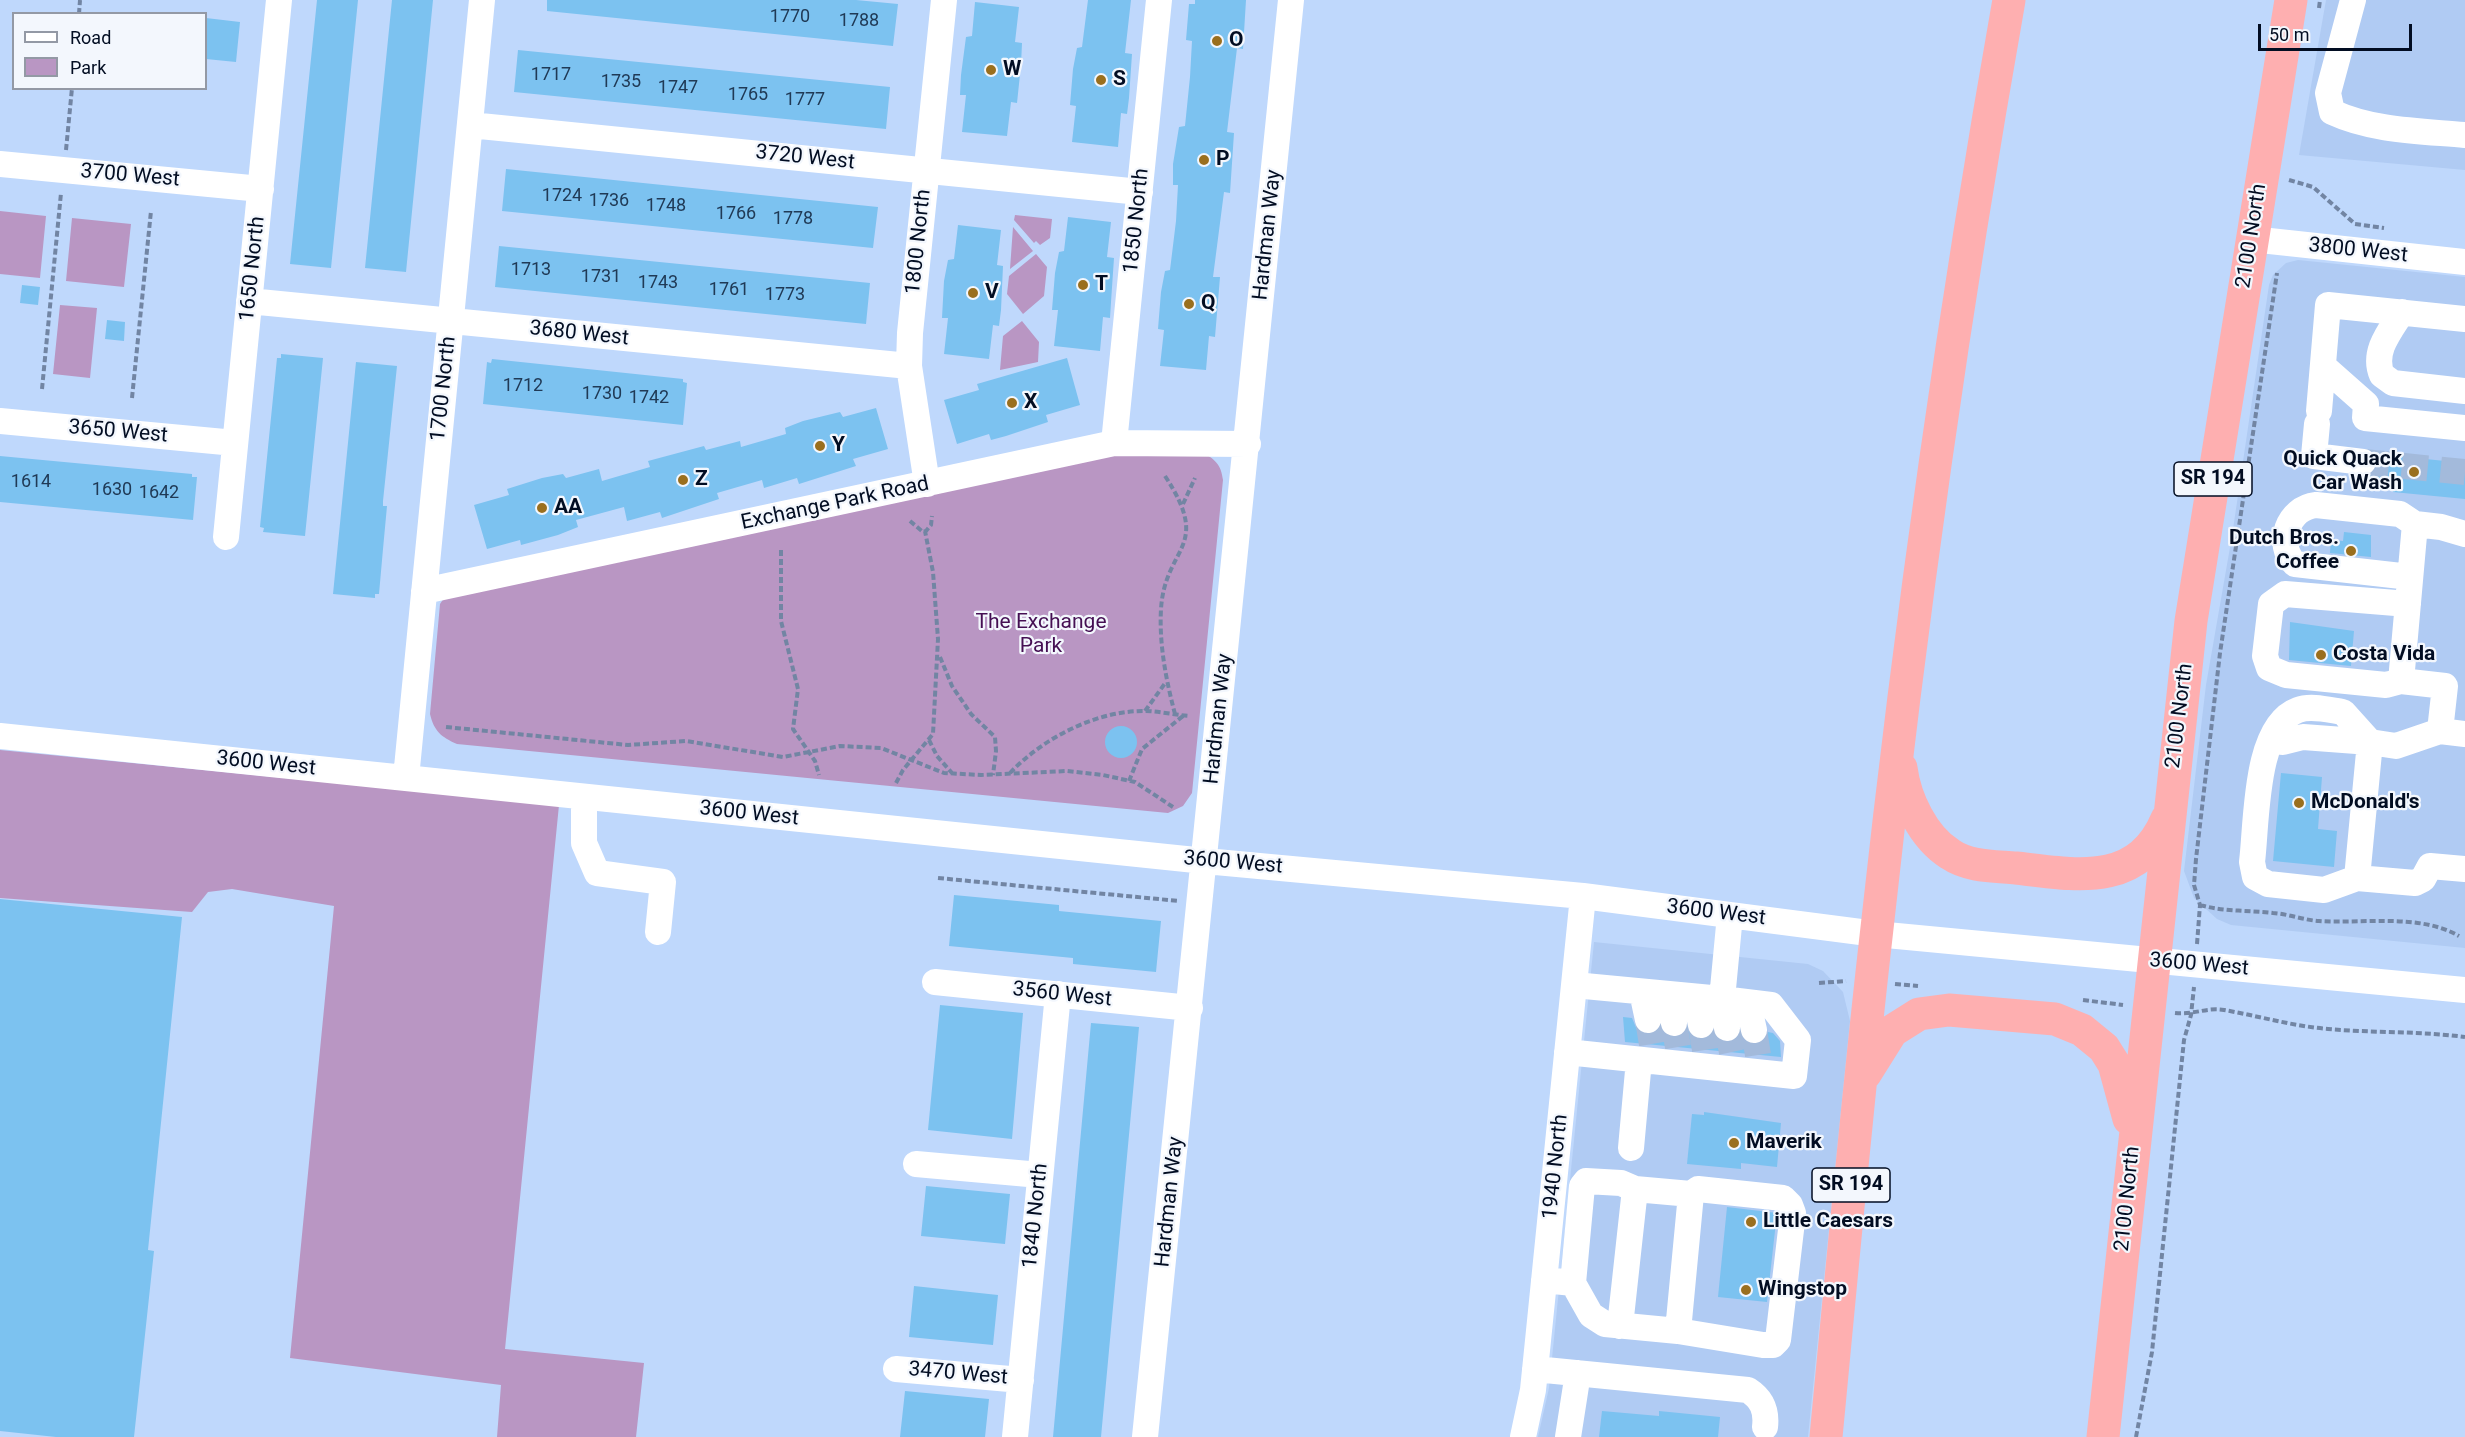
<!DOCTYPE html>
<html>
<head>
<meta charset="utf-8">
<style>
	body { margin:0 }
	#map { position:relative; width:2465px; height:1437px; overflow:hidden; background:#bfd8fc; font-family:Roboto,sans-serif }
	canvas { display:block }
	.legend { position:absolute; left:12px; top:12px; width:195px; height:78px; box-sizing:border-box; background:#f3f7fd; border:2px solid #9399a5; margin:0; padding:8px 10px; list-style:none; font-size:18px; color:#020d22 }
	.legend li { display:flex; align-items:center; gap:12px; height:30px }
	.legend b { width:30px; border:2px solid #9399a5 }
	.scale { position:absolute; left:2258px; top:24px; width:154px; height:27px; box-sizing:border-box; border:3px solid #020d22; border-top:0; padding-left:8px; font-size:18px; line-height:21px; white-space:nowrap; color:#020d22; -webkit-text-stroke:4px #f3f7fd; paint-order:stroke }
</style>
</head>
<body>
<div id="map">
<canvas width="2465" height="1437"></canvas>
<ul class="legend">
<li><b style="height:8px;background:#fff"></b>Road</li>
<li><b style="height:16px;background:#b996c3"></b>Park</li>
</ul>
<div class="scale">50 m</div>
</div>
<script>
const ctx = document.querySelector('canvas').getContext('2d');
ctx.lineJoin = 'round';
function fillPath(path, color) { ctx.fillStyle = color; ctx.fill(path, 'evenodd'); }
function stroke(path, color, width, dash) { ctx.strokeStyle = color; ctx.lineWidth = width; ctx.lineCap = dash ? 'butt' : 'round'; ctx.setLineDash(dash || []); ctx.stroke(path); }
function label(font, color, halo, rows, align = 'center') {
  ctx.font = font + ' Roboto,sans-serif'; ctx.lineWidth = 4.5; ctx.setLineDash([]); ctx.textBaseline = 'middle'; ctx.strokeStyle = halo; ctx.fillStyle = color; for (const [text, x, y, turn = 0] of rows) {
    ctx.save(); ctx.translate(x, y); ctx.rotate((+turn || 0) * Math.PI / 180); ctx.textAlign = isNaN(turn) ? turn : align; if (halo) ctx.strokeText(text, 0, 0); ctx.fillText(text, 0, 0); ctx.restore();
  }
}
const built = new Path2D(`
	M2326,0H2465V170L2299,155Z
	M2298,260L2465,277V948L2231,925L2217,919L2194,898L2184,871L2206,685L2232,536L2269,285L2273,275L2286,263Z
	M1594,942L1808,964L1823,971L1843,992L1850,1021L1808,1437H1538L1549,1388Z`);
const green = new Path2D(`
	M0,211L46,216L40,278L0,274Z
	M1015,215L1052,219L1050,238L1040,245L1036,241L1034,243L1014,220Z
	M72,218L131,224L124,287L66,281Z
	M1013,227L1033,251L1010,269Z
	M1036,254L1047,267L1044,296L1023,314L1007,294L1009,276Z
	M60,305L97,308L90,378L53,374Z
	M1022,321L1039,342L1038,362L1000,370L1003,336Z
	M1201,452C1215,459 1221,464 1223,480L1192,793L1183,806L1168,813L457,744C441,737 434,731 430,714L440,604L448,592L1089,455Z
	M0,750L559,805L505,1349L644,1363L636,1437H497L501,1385L290,1358L334,906L232,889L208,892L192,912L0,898Z`);
const building = new Path2D(`
	M317,0H358L331,268L290,264Z
	M392,0H433L406,272L365,268Z
	M547,0H856L898,4L893,46L547,11Z
	M1088,0H1131L1125,53L1132,54L1129,98L1127,114L1121,113L1118,147L1072,142L1076,106L1070,105L1073,69L1077,48L1082,47Z
	M1195,0H1246L1243,49L1237,48L1227,132L1234,133L1230,193L1224,192L1213,277H1220L1215,337L1209,336L1206,370L1160,366L1164,330L1158,329L1161,292L1165,271L1170,270L1176,221L1178,185H1173V164L1179,127L1185,126L1190,77L1192,41L1186,40L1189,4H1195Z
	M975,2L1019,7L1015,42L1022,43L1021,65L1017,103L1011,102L1007,136L962,132L966,95H960L961,75L966,37L972,36Z
	M206,18L240,22L236,62L206,59Z
	M518,50L890,87L886,129L514,92Z
	M506,169L878,207L873,248L502,211Z
	M1068,217L1111,222L1107,257L1114,258L1111,302L1110,318L1103,317L1100,351L1054,346L1058,310H1052L1055,273L1059,252L1064,251Z
	M958,225L1001,230L997,265L1003,266L1001,310L999,326L993,325L989,359L944,354L948,318H942L944,281L948,260L954,259Z
	M499,246L870,283L866,324L495,287Z
	M22,285L40,287L38,305L20,303Z
	M107,320L125,322L124,341L105,339Z
	M281,354L323,358L305,536L263,532L264,528L260,527L277,358H281Z
	M1067,358L1080,405L1046,415L1048,422L1006,436L991,440L989,434L957,444L944,400L979,390L977,384Z
	M492,359L683,379V382L687,383L683,425L483,404L487,362L491,363Z
	M356,362L397,366L383,501V506H387L383,549L379,594H375V598L333,594Z
	M876,408L888,449L853,459L856,466L799,484L797,478L764,488L762,480L717,493L719,499L662,518L660,512L627,521L624,507L576,520L578,527L558,535L521,545L520,540L487,549L474,505L509,495L507,489L542,478L563,474L566,478L599,469L602,481L650,467L648,461L704,446L706,450L740,441L741,447L786,434L785,428L803,421L840,412L843,417Z
	M2376,454L2465,463V499L2393,492V485L2361,482L2362,477L2375,471L2378,463Z
	M0,456L192,474V477H197L193,520L0,502Z
	M2344,532L2371,535V557L2330,553L2331,540L2343,541Z
	M2290,622L2354,631L2351,666L2289,660Z
	M1105 742a16 16 0 1 1 32 0a16 16 0 1 1-32 0Z
	M2281,773L2322,777L2318,829L2337,831L2334,867L2273,861Z
	M954,895L1059,905V911L1161,921L1156,972L1073,964V958L949,946Z
	M0,899L182,917L148,1250L154,1251L134,1437H56L0,1431Z
	M940,1005L1023,1013L1012,1139L928,1130Z
	M1623,1017L1632,1018L1637,1030L1643,1034H1652L1660,1028L1670,1037H1678L1687,1030L1697,1039H1705L1713,1033L1721,1042L1729,1043L1740,1035L1749,1044L1757,1045L1765,1041L1768,1032L1773,1033L1780,1041L1781,1057L1625,1042Z
	M1091,1023L1139,1027L1112,1318L1101,1437H1053Z
	M1704,1112L1781,1123L1777,1167L1741,1163V1169L1687,1164L1692,1114L1704,1115Z
	M926,1186L1010,1194L1005,1244L921,1236Z
	M1727,1207L1777,1213L1767,1302L1718,1297Z
	M914,1286L998,1295L993,1345L909,1337Z
	M905,1391L989,1399L985,1437H900Z
	M1602,1411L1659,1416V1411L1720,1417L1718,1437H1599Z`);
const minorTunnel = new Path2D(`
	M2363,462L2465,472
	M1648,1020L1652,1044
	M1674,1023L1678,1047
	M1701,1025L1705,1050
	M1727,1028L1732,1052
	M1754,1030L1758,1055`);
const path = new Path2D(`
	M2319,8L2320,0
	M79,14L80,0
	M66,150L72,88
	M2289,180L2313,187L2355,224L2384,228
	M42,389L61,193
	M132,398L151,211
	M1165,476C1213,549 1165,545 1161,609C1159,644 1166,680 1175,714
	M1183,504L1195,478
	M910,521L923,532L926,531L931,525L932,516
	M781,550V621L798,689L793,729L815,761L819,775
	M940,657L952,686L971,714L995,737L996,751L993,775
	M1145,711L1166,682
	M446,727L628,745L686,741L783,757L840,746L881,748L944,773L981,775L1067,771L1103,775L1135,782L1173,807
	M929,740L937,756L952,773
	M1010,773C1042,739 1095,711 1143,711C1159,711 1175,715 1190,716
	M1129,781L1142,749L1183,716
	M896,783L903,770L933,734L938,639L933,572L925,531
	M938,878L1179,901
	M2200,905C2225,912 2248,910 2273,913C2289,914 2303,920 2319,921C2363,924 2419,913 2459,936
	M2197,944L2200,905L2194,885L2196,859L2220,653L2277,273
	M1819,983L1846,981
	M1895,984L1918,986
	M2083,1000L2123,1005
	M2175,1013C2194,1015 2207,1007 2224,1010C2259,1016 2292,1026 2328,1029C2373,1033 2420,1031 2465,1037
	M2136,1437L2152,1352L2184,1040L2191,1015L2194,987`);
const minor = new Path2D(`
	M2353,0L2328,93L2332,112C2373,131 2420,131 2465,135
	M470,125L1140,192
	M0,164L261,189
	M2251,239L2465,262
	M249,301L909,366
	M2402,312C2390,331 2372,352 2382,375L2393,383L2465,391
	M2323,366L2366,404L2365,418L2465,428
	M2319,411L2328,305L2465,319
	M0,421L235,443
	M2317,424L2314,456L2363,462
	M1114,443L1159,0
	M927,484L909,366L910,333L944,0
	M226,537L279,0
	M2410,577L2295,564C2275,544 2288,508 2316,505L2400,514L2415,524
	M424,591L1114,443L1248,444
	M2401,681L2386,685L2286,675L2269,668L2265,656L2271,604L2285,594L2408,604
	M2440,731L2445,686L2401,681L2415,524L2441,527L2465,534
	M2465,734L2440,731L2396,746L2370,742L2357,878L2415,883L2423,879L2430,866L2465,869
	M0,736L1205,861L1583,896L1876,934L2465,990
	M2283,742L2303,737L2370,742
	M406,778L482,0
	M584,797V843L597,873L663,882L658,932
	M2357,878L2324,890L2268,884L2255,877L2252,862C2257,823 2254,726 2298,710C2311,705 2329,710 2343,712L2370,742
	M935,982L1190,1008
	M1574,985L1722,999L1730,915
	M1642,992L1648,1020
	M1668,994L1674,1023
	M1695,997L1701,1025
	M1748,1003L1754,1030
	M1567,1052L1794,1076L1798,1040L1771,1005L1722,999L1727,1028
	M1631,1148L1639,1060
	M916,1164L1040,1175
	M1544,1280L1573,1283L1591,1315L1605,1324L1678,1331L1691,1194L1635,1189L1620,1326
	M1573,1283L1582,1186L1586,1181L1621,1183L1635,1189
	M1678,1331L1763,1345H1773L1778,1340L1793,1213L1790,1205L1783,1198L1698,1189L1691,1194
	M896,1369L1021,1380
	M1535,1369L1748,1390C1762,1399 1767,1410 1765,1427
	M1015,1437L1058,994
	M1145,1437L1291,0
	M1523,1437L1533,1390L1583,896
	M1568,1437L1578,1373`);
const highway = new Path2D(`
	M1901,768C1905,799 1923,837 1950,854C1969,867 1994,866 2016,868C2076,875 2138,888 2167,819
	M1865,1074L1892,1031L1919,1014L1949,1010L2055,1019L2082,1030L2104,1048L2114,1064L2129,1119
	M1826,1437C1842,1270 1857,1103 1876,937C1910,624 1954,310 2009,0
	M2103,1437L2191,621L2291,0`);
const markers = [
	[1217,41,6,"#9a6f1e"],
	[991,70,6,"#9a6f1e"],
	[1101,80,6,"#9a6f1e"],
	[1204,160,6,"#9a6f1e"],
	[1083,285,6,"#9a6f1e"],
	[973,293,6,"#9a6f1e"],
	[1189,304,6,"#9a6f1e"],
	[1012,403,6,"#9a6f1e"],
	[820,446,6,"#9a6f1e"],
	[2414,472,6,"#9a6f1e"],
	[683,480,6,"#9a6f1e"],
	[542,508,6,"#9a6f1e"],
	[2351,551,6,"#9a6f1e"],
	[2321,655,6,"#9a6f1e"],
	[2299,803,6,"#9a6f1e"],
	[1734,1143,6,"#9a6f1e"],
	[1751,1222,6,"#9a6f1e"],
	[1746,1290,6,"#9a6f1e"]
];
const numberNames = [
	["1770",790,17],
	["1788",859,21],
	["1717",551,75],
	["1735",621,82],
	["1747",678,88],
	["1765",748,95],
	["1777",805,100],
	["1724",562,196],
	["1736",609,201],
	["1748",666,206],
	["1766",736,214],
	["1778",793,219],
	["1713",531,270],
	["1731",601,277],
	["1743",658,283],
	["1761",729,290],
	["1773",785,295],
	["1712",523,386],
	["1730",602,394],
	["1742",649,398],
	["1614",31,482],
	["1630",112,490],
	["1642",159,493]
];
const shields = [
	[2213,479,78],
	[1851,1185,78]
];
const shieldNames = [
	["SR 194",2213,479],
	["SR 194",1851,1185]
];
const poiNames = [
	["O",1229,41],
	["W",1003,70],
	["S",1113,80],
	["P",1216,160],
	["T",1095,285],
	["V",985,293],
	["Q",1201,304],
	["X",1024,403],
	["Y",832,446],
	["Quick Quack",2402,460,"right"],
	["Car Wash",2402,484,"right"],
	["Z",695,480],
	["AA",554,508],
	["Dutch Bros.",2339,539,"right"],
	["Coffee",2339,563,"right"],
	["Costa Vida",2333,655],
	["McDonald's",2311,803],
	["Maverik",1746,1143],
	["Little Caesars",1763,1222],
	["Wingstop",1758,1290]
];
const streetNames = [
	["3720 West",805,158,6],
	["3700 West",130,176,5],
	["1850 North",1137,221,-84],
	["Hardman Way",1268,235,-84],
	["2100 North",2252,236,-81],
	["1800 North",919,242,-84],
	["3800 West",2358,251,6],
	["1650 North",253,269,-84],
	["3680 West",579,334,6],
	["1700 North",444,389,-84],
	["3650 West",118,432,5],
	["Exchange Park Road",835,504,-12],
	["2100 North",2180,716,-83],
	["Hardman Way",1219,719,-84],
	["3600 West",266,764,6],
	["3600 West",749,814,6],
	["3600 West",1233,863,5],
	["3600 West",1716,913,7],
	["3600 West",2199,965,5],
	["3560 West",1062,995,6],
	["1940 North",1556,1167,-84],
	["2100 North",2128,1199,-84],
	["Hardman Way",1170,1202,-84],
	["1840 North",1036,1216,-84],
	["3470 West",958,1374,5]
];
const parkNames = [
	["The Exchange",1041,623],
	["Park",1041,647]
];
fillPath(built, '#b0cbf3');
fillPath(green, '#b996c3');
fillPath(building, '#7cc2f0');
stroke(minorTunnel, '#a3badb', 26, [26, 13]);
stroke(path, '#7285a3', 4, [6, 3]);
stroke(minor, '#fff', 26);
stroke(highway, '#feafb0', 33);
for (const [x, y, r, color] of markers) { const dot = new Path2D(); dot.arc(x, y, r, 0, 2 * Math.PI); ctx.fillStyle = color; ctx.fill(dot); stroke(dot, '#f3f7fd', 2); }
label('18px', '#203a56', null, numberNames);
for (const [x, y, w] of shields) { const box = new Path2D(); box.roundRect(x - w / 2, y - 17, w, 34, 4.5); ctx.fillStyle = '#f3f7fd'; ctx.fill(box); stroke(box, '#020d22', 1.5); }
label('bold 20px', '#020d22', null, shieldNames);
label('bold 21px', '#020d22', '#f3f7fd', poiNames, 'left');
label('21px', '#020d22', '#f3f7fd', streetNames);
label('21px', '#450f53', '#f3f7fd', parkNames);
</script>
</body>
</html>
